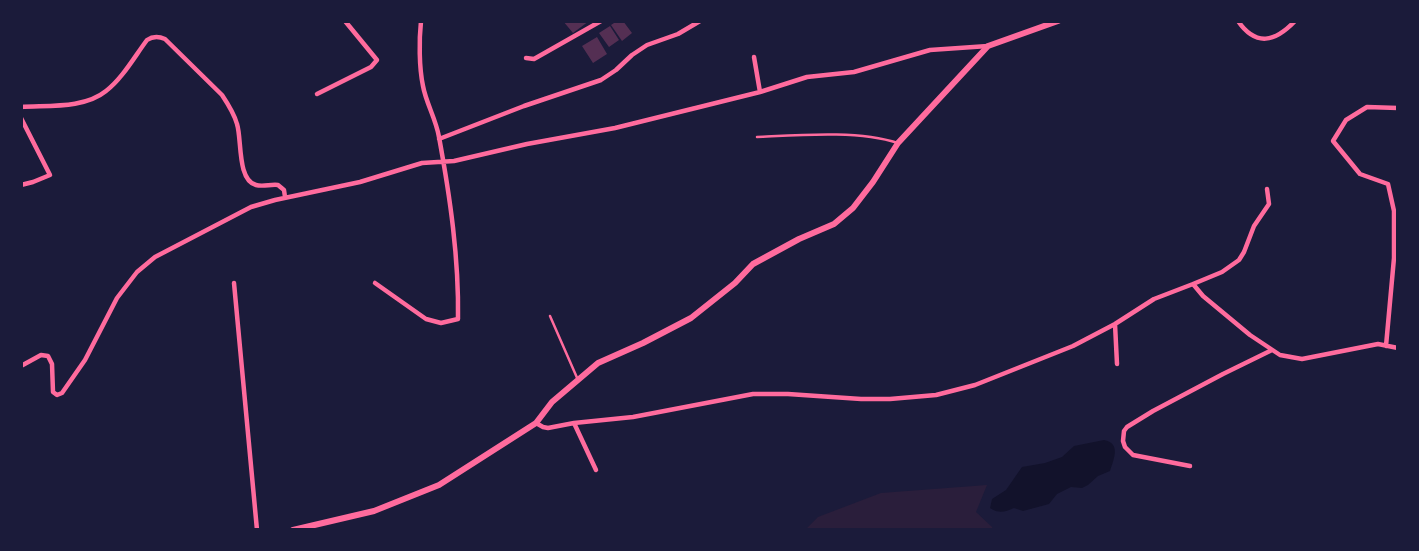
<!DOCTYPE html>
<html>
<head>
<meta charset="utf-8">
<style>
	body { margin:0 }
	#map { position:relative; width:1419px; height:551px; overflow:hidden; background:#1b1b3a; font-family:Jost,sans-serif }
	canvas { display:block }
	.frame { position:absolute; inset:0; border:23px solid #1b1b3a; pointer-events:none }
</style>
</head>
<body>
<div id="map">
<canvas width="1419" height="551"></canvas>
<div class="frame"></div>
</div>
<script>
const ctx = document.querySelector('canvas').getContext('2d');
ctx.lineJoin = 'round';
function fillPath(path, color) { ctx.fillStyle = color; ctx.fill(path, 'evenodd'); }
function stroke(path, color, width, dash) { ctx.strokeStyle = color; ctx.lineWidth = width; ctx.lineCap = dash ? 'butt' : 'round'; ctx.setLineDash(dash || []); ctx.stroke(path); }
const green = new Path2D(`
	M987,485L976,512L992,527L993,530H805L818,517L881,493Z`);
const water = new Path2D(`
	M1104,440C1121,443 1114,459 1110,471L1098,476L1088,485L1082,488L1071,487L1057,494L1049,504L1023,511L1014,508C1005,512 999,514 990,508L992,499L1006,490L1022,467L1045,463L1062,457L1074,446Z`);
const building = new Path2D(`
	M563,21H589L573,33Z
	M617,21H623L632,33L622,41L611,25Z
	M610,26L619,40L609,47L599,33Z
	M597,37L607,54L593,63L582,46Z`);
const service = new Path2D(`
	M757,137C799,135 858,130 898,143
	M550,316L578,380`);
const minor = new Path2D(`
	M1238,21C1256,47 1275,42 1295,21
	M754,57L760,92
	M526,58L534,59L601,21
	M317,94L371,67L377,60L345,21
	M21,107C47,105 84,109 106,91C122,79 135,56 147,40C153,36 158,36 165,39L222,95C228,104 234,113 237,124C242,139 237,180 256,185C263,187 271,184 278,185L284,190L285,197
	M21,118L50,175L33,182L21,185
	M439,139L524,106L601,80L616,70L632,55L647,45L678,34L700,21
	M234,283L257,530
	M375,283L426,319L441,323L458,319C459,258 450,197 439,137C436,119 426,103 423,86C419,67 419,40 421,21
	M1193,284L1222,272L1239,260L1244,252L1254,226L1269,204L1267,189
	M1115,324L1117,364
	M1386,346L1394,258V211L1388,184L1360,174L1333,141L1346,120L1367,107L1398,108
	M21,366L41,355L48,356L52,364L53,392L57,395L62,393L85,360L117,298L137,272L155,257L251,207L275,200L360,182L422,163L454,161L527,144L615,128L760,92L807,77L854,72L930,50L988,46
	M536,423L543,427L548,428L574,423L633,417L753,394H788L861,399H890L936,395L975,385L1073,346L1115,324L1154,299L1193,284L1203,296L1250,335L1280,355L1302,359L1378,344L1398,348
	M574,423L596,470
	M1190,466L1133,455L1125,447L1123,441L1124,431L1127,427L1153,411L1223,374L1272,350`);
const tertiary = new Path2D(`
	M293,530L374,511L439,485L536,423L552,402L598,363L643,343L691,318L735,283L753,264L799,239L834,224L853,208L873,182L898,143L988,46L1058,21`);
fillPath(green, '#2a1e3b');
fillPath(water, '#12122b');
fillPath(building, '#542f53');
stroke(service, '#ff6b9d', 2.5);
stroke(minor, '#ff6b9d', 4.5);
stroke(tertiary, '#ff6b9d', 6);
</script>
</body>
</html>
